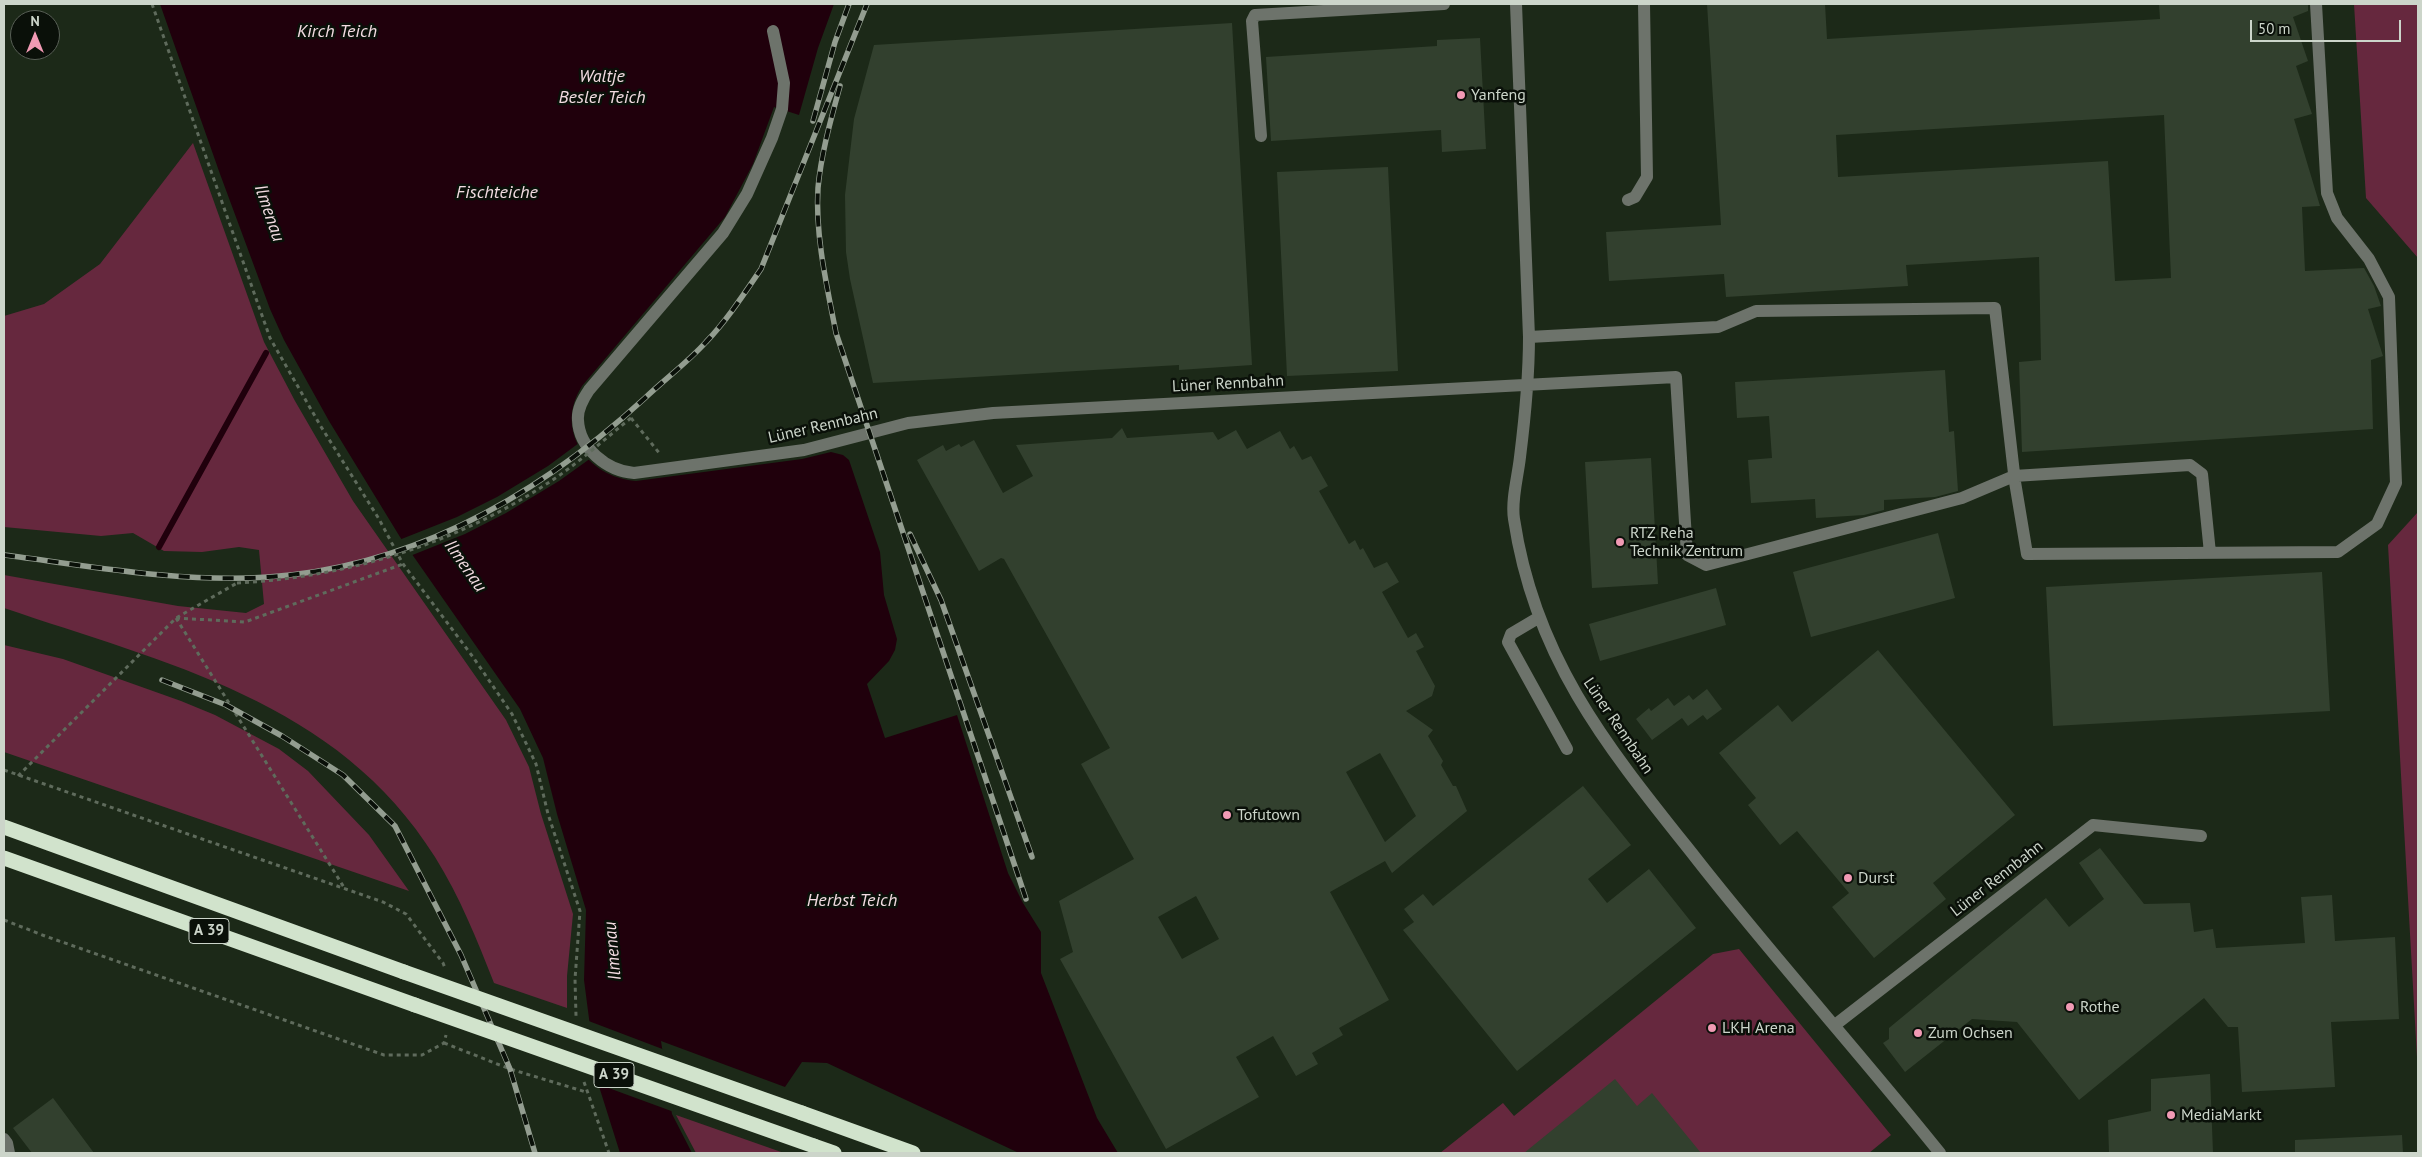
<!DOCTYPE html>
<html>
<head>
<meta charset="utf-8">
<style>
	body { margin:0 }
	#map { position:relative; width:2422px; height:1157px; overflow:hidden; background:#1c2918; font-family:"PT Sans",sans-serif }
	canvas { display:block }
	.frame { position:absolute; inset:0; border:5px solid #ccd5ca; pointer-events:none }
	.north { position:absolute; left:10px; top:10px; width:50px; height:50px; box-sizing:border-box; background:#0a1009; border:1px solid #585f56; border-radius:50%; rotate:0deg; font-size:14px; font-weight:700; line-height:20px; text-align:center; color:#ccd5ca }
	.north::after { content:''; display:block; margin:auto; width:18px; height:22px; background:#f19ab4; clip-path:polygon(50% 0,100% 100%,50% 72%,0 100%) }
	.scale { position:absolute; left:2250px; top:20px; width:151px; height:22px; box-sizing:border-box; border:2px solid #ccd5ca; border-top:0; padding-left:6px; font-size:15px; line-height:18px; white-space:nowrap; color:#ccd5ca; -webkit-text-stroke:4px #0a1009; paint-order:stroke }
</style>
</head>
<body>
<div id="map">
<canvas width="2422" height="1157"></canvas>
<div class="frame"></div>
<div class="north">N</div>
<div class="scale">50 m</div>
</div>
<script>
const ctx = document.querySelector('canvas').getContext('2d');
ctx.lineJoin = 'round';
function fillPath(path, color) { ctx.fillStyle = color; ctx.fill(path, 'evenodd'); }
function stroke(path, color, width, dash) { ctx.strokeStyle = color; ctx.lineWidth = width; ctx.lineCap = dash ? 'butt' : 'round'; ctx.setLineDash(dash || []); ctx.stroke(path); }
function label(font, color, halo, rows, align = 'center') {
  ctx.font = font + ' "PT Sans",sans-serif'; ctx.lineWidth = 5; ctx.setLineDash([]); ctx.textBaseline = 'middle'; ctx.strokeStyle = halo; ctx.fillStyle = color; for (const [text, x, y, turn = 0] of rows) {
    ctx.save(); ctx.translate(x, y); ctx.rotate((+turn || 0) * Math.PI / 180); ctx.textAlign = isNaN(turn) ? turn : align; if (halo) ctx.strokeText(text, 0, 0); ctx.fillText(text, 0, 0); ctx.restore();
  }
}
const green = new Path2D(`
	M2354,4H2418V258L2366,198Z
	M193,143L264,342L295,401L353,501L506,720L529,767L541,814L573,914L567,976V1008L494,983C477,940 460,897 435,857C338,701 165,663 4,608V575L178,606L246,613L264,604L259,550L239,547L202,552L164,551L133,533L101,536L4,527V316L44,304L100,264Z
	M2418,512V1075L2388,545Z
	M4,645L63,659L181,701L215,715L279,749L308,771L369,835L409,891L4,752Z
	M1739,949L1891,1135L1869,1153H1440L1503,1103L1514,1116L1713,954Z
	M676,1115L784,1153H696Z`);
const water = new Path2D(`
	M160,4H834L818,48L799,115L774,107L753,164L725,217L582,386C554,430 587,477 636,481L802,459L831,452L843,455L849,460L880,552L884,595L897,639L895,650L889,661L867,684L885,738L957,715L1008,873L1023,903L1041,932V973L1097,1118L1118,1153H1019L827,1063L802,1062L785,1087L661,1041L672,1114L692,1153H620L597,1080L584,980L586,910L557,814L543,758L520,709L400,537L329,421L284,340L270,309L220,174Z`);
const pier = new Path2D(`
	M579,443L591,458L559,481L506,513L465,534L410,556L399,540L457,517L497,497L548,466Z
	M586,1020L665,1050L674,1112L595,1083Z`);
const stream = new Path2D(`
	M159,547L266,353`);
const building = new Path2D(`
	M1707,4H1825L1827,39L2160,19L2159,4H2308V11L2293,17L2308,61L2296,66L2312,114L2294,119L2320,206L2302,207L2305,271L2364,268L2374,286L2381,306L2368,309L2383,356L2371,360L2373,429L2022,452L2019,362L2041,360L2039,257L1906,265L1908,286L1726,297L1724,274L1609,281L1606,232L1721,225ZM2164,115L2171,278L2115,281L2108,161L1838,177L1836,135Z
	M1232,23L1252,365L1179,370V365L873,383L850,279L846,252L845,195L854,119L874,45Z
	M1480,38L1486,149L1442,152L1441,130L1271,141L1266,57L1437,46V40Z
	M1388,167L1398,371L1287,376L1277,172Z
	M1945,370L1949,432L1954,431L1958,491L1935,497L1884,500V510L1864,515L1816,518L1815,499L1751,503L1748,460L1772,458L1769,416L1737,418L1735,382Z
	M1122,428L1127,438L1213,432L1218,440L1236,430L1247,449L1280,431L1290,449L1294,446L1302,460L1311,456L1328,486L1319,491L1349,544L1355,540L1360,550L1363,548L1374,568L1387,562L1399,582L1382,592L1408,638L1416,633L1424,647L1416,651L1435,686L1432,696L1406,711L1433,730L1428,736L1443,761L1441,765L1453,786H1456L1467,811L1392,873L1385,861L1330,892L1389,1000L1339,1028L1343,1035L1312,1053L1318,1064L1296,1076L1273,1036L1236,1057L1259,1097L1166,1149L1060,959L1073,952L1059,901L1134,859L1081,764L1110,748L1004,559L1001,558L979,571L917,460L943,445L946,451L959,444L961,447L974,440L1003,493L1033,476L1016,445L1112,438ZM1380,753L1416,816L1385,842L1346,772ZM1196,896L1219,939L1182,959L1158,917Z
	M1651,458L1658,584L1592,588L1585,462Z
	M1938,533L1955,598L1811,637L1793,572Z
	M2322,572L2330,711L2053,726L2046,587Z
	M1716,588L1726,625L1600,661L1589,624Z
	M1878,650L2015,815L1933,883L1946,899L1874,958L1832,907L1849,893L1797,831L1780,845L1748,805L1756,798L1719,753L1778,705L1792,722Z
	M1707,689L1722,709L1707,720L1703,715L1688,726L1682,718L1652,740L1636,719L1649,708L1651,711L1668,698L1674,706L1689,695L1693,700Z
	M1583,786L1631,845L1588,879L1607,903L1649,869L1696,928L1517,1071L1403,930L1414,922L1404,909L1423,894L1433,906Z
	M2100,848L2144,904L2190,903L2194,932L2213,929L2216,948L2305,943L2301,897L2332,895L2335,941L2395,937L2399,1019L2331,1022L2335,1087L2242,1092L2238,1027H2228L2204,998L2079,1100L2017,1022L1972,1019L1905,1072L1883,1043L1889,1039V1028L2046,898L2069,927L2104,899L2079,863Z
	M2210,1074L2213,1153H2109L2108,1120L2151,1111V1079Z
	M1615,1079L1637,1106L1652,1093L1701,1153H1524Z
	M53,1098L94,1153H32L13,1128Z
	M2402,1135L2403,1153H2295V1140Z`);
const path = new Path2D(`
	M152,4L270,338L320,425L379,519L403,564L473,657L512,714L536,764L548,814L580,911L575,979L576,1016
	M631,418L660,454
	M176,618L345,889
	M176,618L245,622L403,564
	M4,770L383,902L406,914L443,963L445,968
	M18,776L176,618L237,583
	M4,920L45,936L384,1055H422L444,1043L446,1035
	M444,1043L510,1069L586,1092
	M584,1082L609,1153`);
const minor = new Path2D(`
	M1516,4L1529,337C1529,378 1525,417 1520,457C1518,476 1511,500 1514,519C1535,660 1609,749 1695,857C1774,958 1860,1053 1940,1153
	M773,31L784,83L782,109L772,138L747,194L723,233L589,390C583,399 577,409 578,420C579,448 607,471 634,473L804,450L908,423L993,413L1676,377L1687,555L1706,565L1962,498L2014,476L2190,465L2202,474L2210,553
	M1261,136L1252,21L1255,15L1444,4
	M1628,200L1635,197L1647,177L1644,4
	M1529,337L1718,327L1756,311L1995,308L2015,482L2027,554L2338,552L2377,524L2396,483L2389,297L2369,259L2337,218L2327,193L2316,4
	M1538,618L1511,634L1508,642L1567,749
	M1835,1025L2093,825L2201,836
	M4,1139L7,1143L9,1153`);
const highway = new Path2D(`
	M4,827L404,972
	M4,858L415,1005
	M802,1113L913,1153
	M814,1146L834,1153`);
const rail = new Path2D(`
	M840,86C831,119 821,154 818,188C815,235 827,287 836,333L1026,899
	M813,121L835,42L849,4
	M910,534L941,600L1032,857
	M4,555C91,566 179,583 268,577C414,567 539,495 645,398C665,379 688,362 706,342C727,320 744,294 761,269L867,4
	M162,680L226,705L282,736L343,775L395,826L461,955L510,1069L535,1153`);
const pathBridge = new Path2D(`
	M237,583C352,577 461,542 557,477C583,459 606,438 631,418`);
const highwayBridge = new Path2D(`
	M404,972L802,1113
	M415,1005L814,1146`);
const markers = [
	[1461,95,5,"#f19ab4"],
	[1620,542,5,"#f19ab4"],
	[1227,815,5,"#f19ab4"],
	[1848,878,5,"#f19ab4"],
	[2070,1007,5,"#f19ab4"],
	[1712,1028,5,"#f19ab4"],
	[1918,1033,5,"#f19ab4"],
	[2171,1115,5,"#f19ab4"]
];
const shields = [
	[209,931,40],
	[614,1075,40]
];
const shieldNames = [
	["A 39",209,931],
	["A 39",614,1075]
];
const poiNames = [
	["Yanfeng",1471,95],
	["RTZ Reha",1630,533],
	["Technik Zentrum",1630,551],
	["Tofutown",1237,815],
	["Durst",1858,878],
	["Rothe",2080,1007],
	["LKH Arena",1722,1028],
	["Zum Ochsen",1928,1033],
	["MediaMarkt",2181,1115]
];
const streetNames = [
	["Lüner Rennbahn",1228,384,-3],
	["Lüner Rennbahn",823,426,-13],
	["Lüner Rennbahn",1618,726,56],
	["Lüner Rennbahn",1997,879,-38]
];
const waterNames = [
	["Kirch Teich",337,32],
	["Waltje",602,77],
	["Besler Teich",602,98],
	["Fischteiche",497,193],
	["Ilmenau",269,213,71],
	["Ilmenau",465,566,55],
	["Herbst Teich",852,901],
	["Ilmenau",613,951,-95]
];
fillPath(green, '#66283e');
fillPath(water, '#20000c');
fillPath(pier, '#1c2918');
stroke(stream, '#20000c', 6);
fillPath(building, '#32402e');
stroke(path, '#5f6b5c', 3, [4, 4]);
stroke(minor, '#6d736b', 12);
stroke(highway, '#d1e3cc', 15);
stroke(rail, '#939d90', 5.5);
stroke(rail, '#0a1009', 4, [11]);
stroke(pathBridge, '#5f6b5c', 3, [4, 4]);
stroke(highwayBridge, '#d1e3cc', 15);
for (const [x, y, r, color] of markers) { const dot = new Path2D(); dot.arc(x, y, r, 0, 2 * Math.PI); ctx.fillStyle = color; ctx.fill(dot); stroke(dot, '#0a1009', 2); }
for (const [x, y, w] of shields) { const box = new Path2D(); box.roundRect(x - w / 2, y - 12.5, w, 25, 4); ctx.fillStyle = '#0a1009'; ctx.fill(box); stroke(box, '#ccd5ca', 1); }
label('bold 15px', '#ccd5ca', null, shieldNames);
label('16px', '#ccd5ca', '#0a1009', poiNames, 'left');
label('16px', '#ccd5ca', '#0a1009', streetNames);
label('italic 18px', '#f2dbe1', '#0a1009', waterNames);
</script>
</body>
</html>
